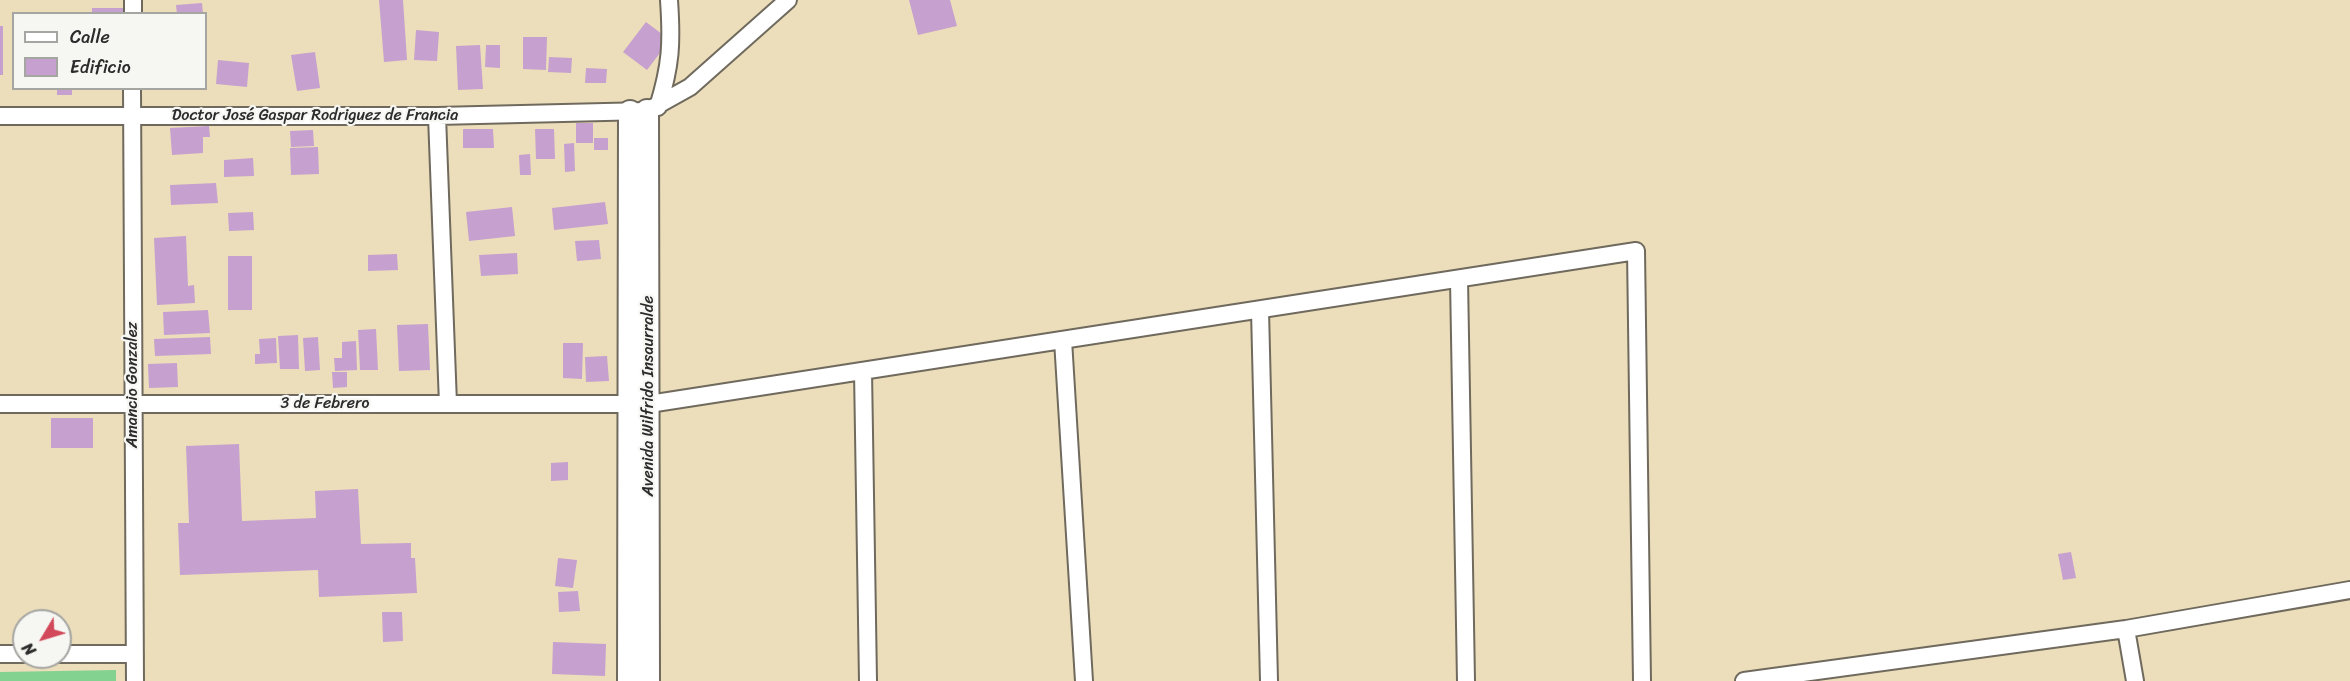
<!DOCTYPE html>
<html>
<head>
<meta charset="utf-8">
<style>
	body { margin:0 }
	#map { position:relative; width:2350px; height:681px; overflow:hidden; background:#ecdebb; font-family:Sriracha,sans-serif }
	canvas { display:block }
	.legend { position:absolute; left:12px; top:12px; width:195px; height:78px; box-sizing:border-box; background:#f6f6f2; border:2px solid #a5a5a2; margin:0; padding:8px 10px; list-style:none; font-size:18px; color:#2b2b2b }
	.legend li { display:flex; align-items:center; gap:12px; height:30px }
	.legend b { width:30px; border:2px solid #a5a5a2 }
	.north { position:absolute; left:12px; top:609px; width:60px; height:60px; box-sizing:border-box; background:#f6f6f2; border:2px solid #a5a5a2; border-radius:50%; rotate:232deg; font-size:16px; font-weight:700; line-height:24px; text-align:center; color:#2b2b2b }
	.north::after { content:''; display:block; margin:auto; width:21px; height:27px; background:#d1495b; clip-path:polygon(50% 0,100% 100%,50% 72%,0 100%) }
</style>
</head>
<body>
<div id="map">
<canvas width="2350" height="681"></canvas>
<ul class="legend">
<li><b style="height:8px;background:#fff"></b>Calle</li>
<li><b style="height:16px;background:#c6a0ce"></b>Edificio</li>
</ul>
<div class="north">N</div>
</div>
<script>
const ctx = document.querySelector('canvas').getContext('2d');
ctx.lineJoin = 'round';
function fillPath(path, color) { ctx.fillStyle = color; ctx.fill(path, 'evenodd'); }
function stroke(path, color, width, dash) { ctx.strokeStyle = color; ctx.lineWidth = width; ctx.lineCap = dash ? 'butt' : 'round'; ctx.setLineDash(dash || []); ctx.stroke(path); }
function label(font, color, halo, rows, align = 'center') {
  ctx.font = font + ' Sriracha,sans-serif'; ctx.lineWidth = 4.5; ctx.setLineDash([]); ctx.textBaseline = 'middle'; ctx.strokeStyle = halo; ctx.fillStyle = color; for (const [text, x, y, turn = 0] of rows) {
    ctx.save(); ctx.translate(x, y); ctx.rotate((+turn || 0) * Math.PI / 180); ctx.textAlign = isNaN(turn) ? turn : align; if (halo) ctx.strokeText(text, 0, 0); ctx.fillText(text, 0, 0); ctx.restore();
  }
}
const green = new Path2D(`
	M116,670V681H0V672Z`);
const building = new Path2D(`
	M379,0H403L407,60L384,62Z
	M909,0H950L957,26L918,35Z
	M202,3L203,14H177L176,5Z
	M92,8H124V14H92Z
	M646,22L670,40L647,70L623,52Z
	M0,26H3V75H0Z
	M416,30L439,32L437,61L414,60Z
	M523,37H547L546,70L523,69Z
	M480,45L483,89L458,90L456,46Z
	M486,45H500V68L485,67Z
	M315,52L320,88L297,91L291,55Z
	M549,57L572,58L571,73L548,72Z
	M218,60L249,63L247,87L216,84Z
	M586,68L607,69L606,83H585Z
	M57,88H72V95H57Z
	M576,123H593V143H576Z
	M209,126L210,137H203V153L172,155L170,128Z
	M463,129H493L494,148H463Z
	M535,129H554L555,159H536Z
	M313,130L314,146L291,147L290,131Z
	M594,138H608V150H594Z
	M574,143L575,171L565,172L564,144Z
	M318,147L319,174L291,175L290,148Z
	M530,154L531,175H520L519,155Z
	M253,158L254,176L224,177V160Z
	M216,183L218,203L171,205L170,185Z
	M605,202L608,224L554,230L552,208Z
	M512,207L515,236L469,241L466,212Z
	M253,212L254,230L229,231L228,213Z
	M186,236L188,286L194,285L195,303L157,305L154,238Z
	M599,240L601,259L577,261L575,241Z
	M517,253L518,274L481,276L479,255Z
	M397,254L398,270L368,271V255Z
	M228,256H252V310H228Z
	M208,310L210,333L164,335L163,312Z
	M428,324L430,370L399,371L397,325Z
	M376,329L378,370H360L358,330Z
	M298,335L299,369H280L278,336Z
	M210,337L211,354L155,356L154,339Z
	M318,337L320,370L305,371L303,338Z
	M276,338L277,363L255,364V354H260L259,339Z
	M356,341L357,370L335,371L334,358H342V342Z
	M563,343H583L582,379L563,378Z
	M607,356L609,381L586,382L585,357Z
	M177,363L178,387L149,388L148,364Z
	M332,372H347V387L333,388Z
	M51,418H93V448H51Z
	M239,444L242,521L316,518L315,491L358,489L361,544L411,543V558H415L417,593L319,597L318,570L180,575L178,523H189L186,446Z
	M568,462V480L551,481V463Z
	M2071,552L2076,578L2063,580L2058,554Z
	M558,558L577,560L573,588L555,586Z
	M578,591L580,611L559,612L558,592Z
	M382,612H402L403,641L383,642Z
	M553,642L606,644L605,676L552,674Z`);
const street = new Path2D(`
	M133,14V0
	M132,88L135,681
	M658,107C671,65 672,43 669,0
	M0,116H437L647,111L690,87L788,0
	M437,116L448,404
	M1459,279L1466,681
	M1260,310L1269,681
	M1063,340L1084,681
	M863,371L868,681
	M0,404H649L1636,251L1642,681
	M2126,629L2135,681
	M0,654H24
	M60,654H135
	M1744,681L2126,629L2350,590`);
const secondary = new Path2D(`
	M647,111L648,681
	M629,681L630,112`);
const streetNames = [
	["Doctor José Gaspar Rodriguez de Francia",315,116],
	["Amancio Gonzalez",133,385,-90],
	["Avenida Wilfrido Insaurralde",649,396,-90],
	["3 de Febrero",325,404]
];
fillPath(green, '#84d290');
fillPath(building, '#c6a0ce');
stroke(street, '#6f6a5d', 20);
stroke(secondary, '#6f6a5d', 26);
stroke(street, '#fff', 16);
stroke(secondary, '#fff', 22);
label('16px', '#2b2b2b', '#f6f6f2', streetNames);
</script>
</body>
</html>
